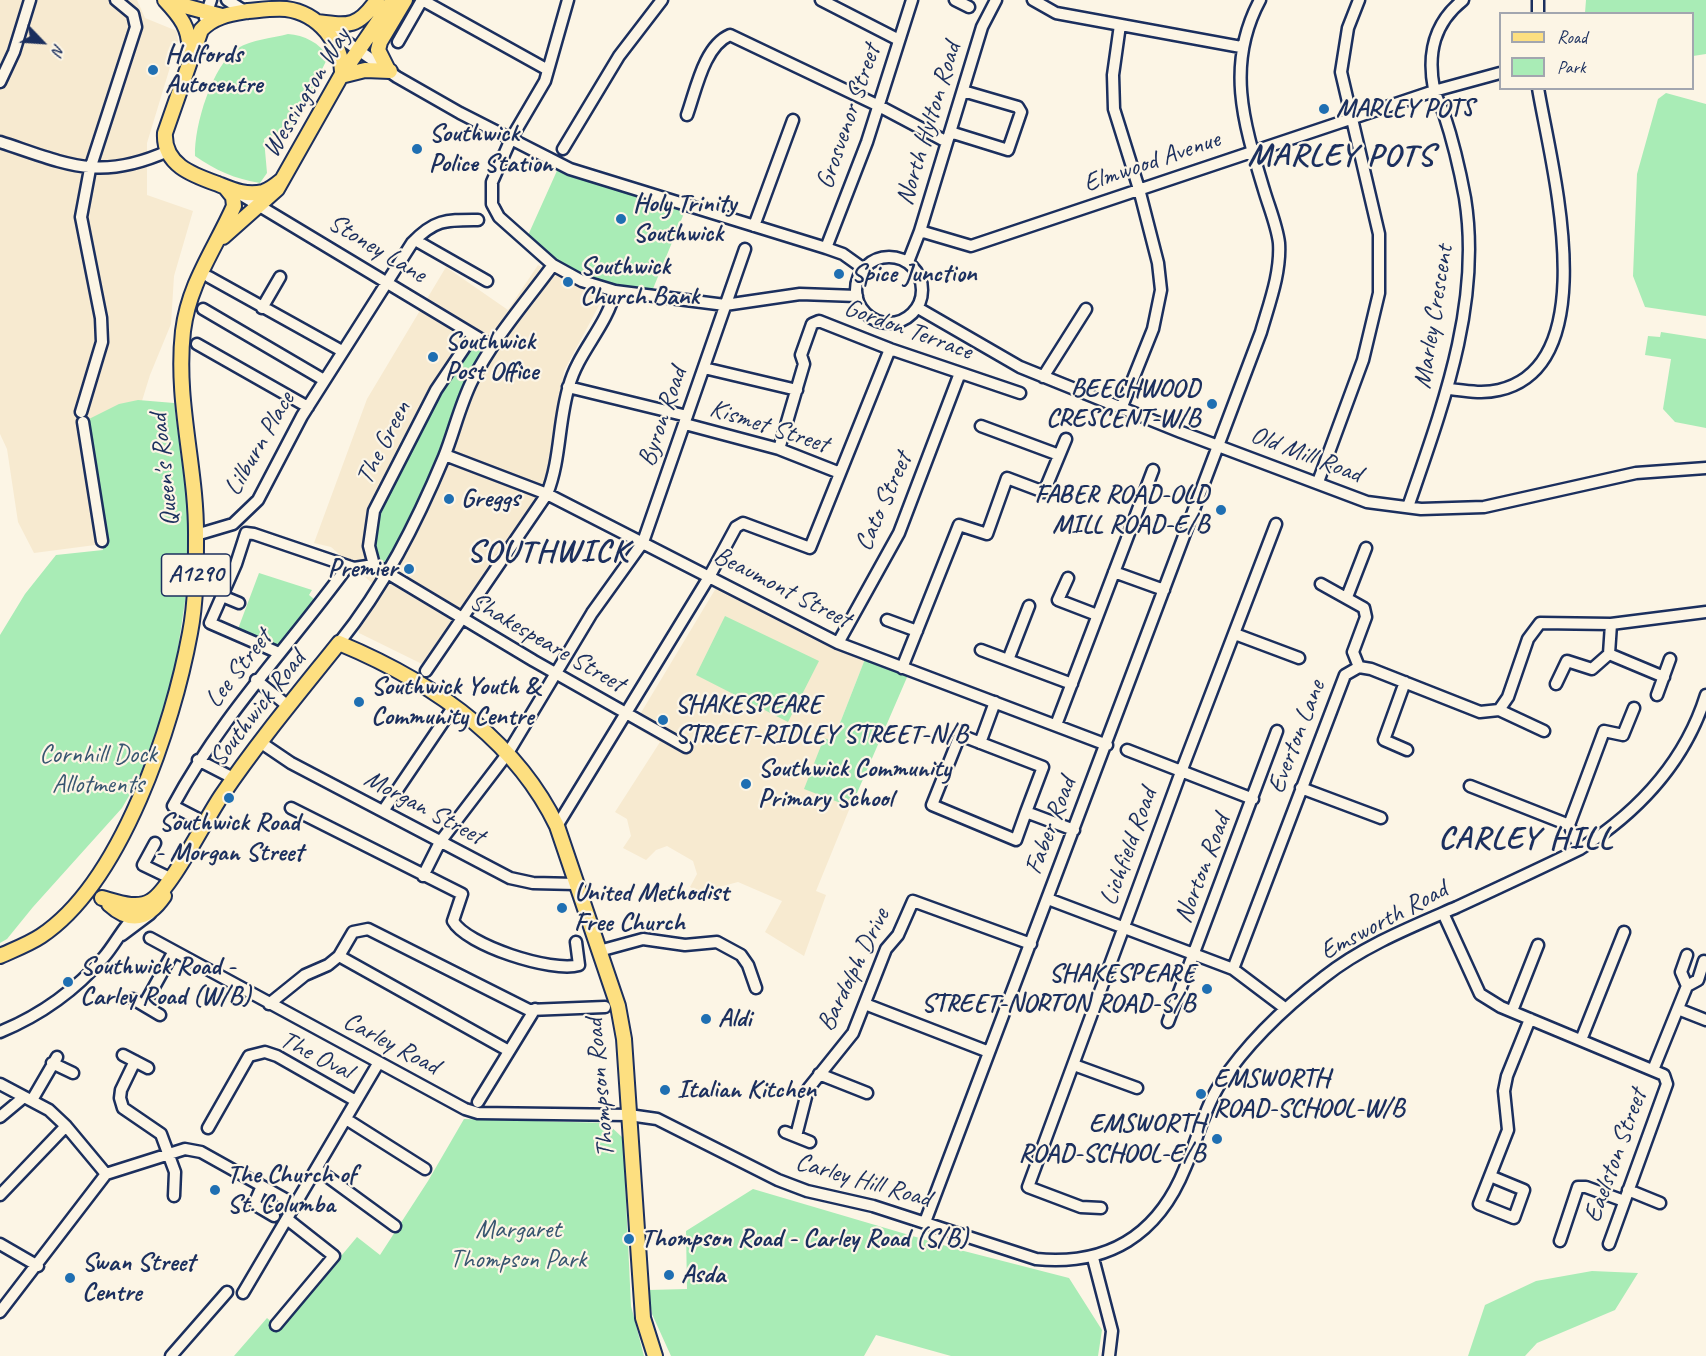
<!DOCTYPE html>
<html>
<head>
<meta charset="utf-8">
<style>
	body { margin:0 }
	#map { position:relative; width:1706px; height:1356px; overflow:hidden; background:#fcf5e5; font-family:Caveat,sans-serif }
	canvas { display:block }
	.legend { position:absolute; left:1499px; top:12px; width:195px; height:78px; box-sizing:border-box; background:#fcf5e5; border:2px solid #a2a6af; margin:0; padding:8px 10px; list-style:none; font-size:18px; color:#1b2f5e }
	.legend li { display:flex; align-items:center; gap:12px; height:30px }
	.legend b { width:30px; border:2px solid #a2a6af }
	.north { position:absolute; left:12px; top:12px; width:60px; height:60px; -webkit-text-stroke:4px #fcf5e5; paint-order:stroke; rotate:115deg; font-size:16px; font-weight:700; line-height:24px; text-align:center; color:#1b2f5e }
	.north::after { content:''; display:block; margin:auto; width:21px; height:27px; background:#1b2f5e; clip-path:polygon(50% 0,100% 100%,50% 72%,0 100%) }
</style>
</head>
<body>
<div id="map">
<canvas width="1706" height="1356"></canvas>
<ul class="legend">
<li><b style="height:8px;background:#fddf80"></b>Road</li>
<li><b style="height:16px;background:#a9ecb6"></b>Park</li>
</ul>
<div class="north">N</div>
</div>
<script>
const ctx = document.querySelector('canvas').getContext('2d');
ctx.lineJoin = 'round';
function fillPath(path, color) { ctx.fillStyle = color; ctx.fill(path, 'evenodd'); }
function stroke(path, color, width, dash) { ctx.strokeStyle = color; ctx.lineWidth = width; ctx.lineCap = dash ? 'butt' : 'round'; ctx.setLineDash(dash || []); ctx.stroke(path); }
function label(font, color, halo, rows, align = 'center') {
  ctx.font = font + ' Caveat,sans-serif'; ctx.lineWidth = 4.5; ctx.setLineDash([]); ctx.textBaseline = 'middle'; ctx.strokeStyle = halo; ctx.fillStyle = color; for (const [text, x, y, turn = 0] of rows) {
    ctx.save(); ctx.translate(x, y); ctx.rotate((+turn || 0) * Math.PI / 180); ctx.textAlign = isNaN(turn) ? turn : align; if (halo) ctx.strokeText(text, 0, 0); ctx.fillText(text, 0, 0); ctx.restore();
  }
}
const built = new Path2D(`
	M0,0H137L145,18L177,31L178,41L147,143V195L193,211L174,276L171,324L150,375L129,443L126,541L34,553L18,522L7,449L0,434Z
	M538,265L602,300L564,371L550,468L536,498L422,664L359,633L355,612L373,584L331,547L314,543L367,399L446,267L508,310Z
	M716,588L865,659L833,741L871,756L816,891L826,895L804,956L765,932L782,901L738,882L719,887L712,900L690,887L697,874L693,861L667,846L656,850L646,860L623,848L631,836L627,819L615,812L660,742L633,726Z`);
const green = new Path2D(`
	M1586,0H1706V54L1693,56L1692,14L1585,13Z
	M288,34C304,35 320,43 328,57L294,127L287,137L269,136L264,139L267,173L260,183C235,179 215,170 195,156C194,126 212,65 238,48C251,40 273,38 288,34Z
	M1666,93L1706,104V316L1645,307L1633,276L1637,174L1658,99Z
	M560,164L687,206L650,296C601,290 563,274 525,242Z
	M1661,332L1706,339V428L1675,422L1663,409L1671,359L1645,355L1648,336L1660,337Z
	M473,335L492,346L388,574L374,565L370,530L400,457Z
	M138,400L174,403L187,503L190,568L174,675L155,739L137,782L122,808L33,907L7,939L0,943V635L25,594L56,555L103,550L83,422L119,404Z
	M259,573L312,590L309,595L314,599L279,646L238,629Z
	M725,616L819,661L788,722L696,675Z
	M865,659L908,675L851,807L804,789L824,738L833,741Z
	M464,1119L607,1123L623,1138L631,1306L644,1356H234L267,1318L280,1329L357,1237L380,1255L428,1181Z
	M753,1189L960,1250L1069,1278L1102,1330L1098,1356H951L876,1335L864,1356H671L652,1314L648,1290L687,1289L686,1231Z
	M1592,1271L1638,1273L1615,1310L1537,1343L1525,1356H1468L1485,1305L1536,1281Z`);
const minor = new Path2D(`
	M227,0L246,12
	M422,0L548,70
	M568,0L545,81L511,139L492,182V204L499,217L553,265L582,281L615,291L725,305L800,294L857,296
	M821,0L899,40
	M955,0L969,7
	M1033,0L1056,13L1241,47
	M1538,14V0
	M205,18L211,0
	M1120,25L1113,75L1114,109L1139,189L1158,263L1161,290L1153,329L1121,409
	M325,27L397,77L460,113L570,169L826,248L843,254L864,269
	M398,42L422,0
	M0,82L14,52L30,0
	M687,115C696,90 704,46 730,35L879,106L947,142
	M950,132L1008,150L1021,112L1018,107L963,91
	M0,142C67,164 99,182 168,151
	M563,149L619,56L662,0
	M238,193L492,346
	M754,226L793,120
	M920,231L971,246L1434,91L1500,73
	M415,240L487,281
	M826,248L867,142L912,0
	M856 290a33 33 0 1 1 66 0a33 33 0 1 1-66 0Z
	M908,262L920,231L982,27L996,0
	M209,277L342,351
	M262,308L280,277
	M918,308L1020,367L1181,432L1367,502L1421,509L1484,507L1636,473L1706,468
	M203,309L324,380
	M473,335L436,390L374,511L369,546L374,565L534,661L686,747
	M197,344L308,407
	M704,368L797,390
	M1043,377L1086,309
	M568,387L687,416
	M1449,389C1466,391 1483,394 1499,390C1607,365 1550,161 1538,88
	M81,412L102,342L101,318L81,217L90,169L136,27L133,14L116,0
	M83,422L102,541
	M685,424L779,449L840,473
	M981,426L1059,455
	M779,449L804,364L801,355L812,324L819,321L890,349L1020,393
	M445,455L547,494L838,643L1107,745
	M1318,482L1363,360L1379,293V234L1341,72L1348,28L1359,0
	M1408,507C1442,408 1482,304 1465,198C1460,171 1453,141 1444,114C1441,106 1436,98 1434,89C1427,53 1434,23 1463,0
	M196,535L233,524L258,500L302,416L412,243C435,219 446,220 478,220
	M1114,572L1164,590
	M1068,578L1058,600L1097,615
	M1321,584L1364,608L1366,617L1353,652L1359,667
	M222,596L239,603
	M1347,597L1366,548
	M887,620L917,631
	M1235,634L1299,658
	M339,643C384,587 416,524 444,457C454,432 460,405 472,381C494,338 525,303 553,265
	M838,643L899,533L960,373
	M981,650L1072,684
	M279,653L210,623L236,564L246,533L254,534L354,568L374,565
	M1609,654L1664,677
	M1008,660L1029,606
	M902,668L959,525L987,534L1007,478L1044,492L1066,439
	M426,671L547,494C561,459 558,422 569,386C578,352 607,326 615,291
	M256,680L288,706
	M1405,682L1384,740L1407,750
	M1556,684L1567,661L1592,669L1609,654L1611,624
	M1657,695L1670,659
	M1499,710L1544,731
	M1056,725L1153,470
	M260,742L291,763L510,878L533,883L576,884
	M980,743L995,702
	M1127,750L1253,799
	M198,760L233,778
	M1470,786L1569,825
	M1301,788L1381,818
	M291,808L462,894L453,921C466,945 552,973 579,965L576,942
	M383,811L454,706
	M1026,812L1043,767L960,735L932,805L1016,840L1026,812L1074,830
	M204,822L173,806C222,715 288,648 348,566
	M557,826L709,577L736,527L743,523L810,548L890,349
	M155,843L143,865L170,878
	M1580,849L1569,825L1604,731L1623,735L1634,708
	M423,876L440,842L508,753L592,613L643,542L745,249
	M1048,899L1233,969L1286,1009
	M1443,913L1480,994L1501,1007L1664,1075L1667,1084L1609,1244
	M122,935L150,914
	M150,938L465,1109L478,1113L629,1115L657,1119L778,1180L807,1191L873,1206L1036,1259C1108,1266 1158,1235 1185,1168C1197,1141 1204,1109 1220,1084C1247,1043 1285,1007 1324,977C1363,946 1411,927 1457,907C1498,888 1539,869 1580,849C1638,812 1685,762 1706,695
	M599,951L643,939L685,945L717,942L741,955L748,965L756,988
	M339,956L509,1051
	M1233,969L1345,675L1359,667L1371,669L1480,712L1499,710L1508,697L1528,639L1540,623L1611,624L1706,612
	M1687,986L1698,980L1704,961
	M133,999L160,1015
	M269,1004L305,975L328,965L339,956L353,932L368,929L374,932L529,1010L605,1007
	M865,1004L989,1052
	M144,1005L174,951
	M1678,1009L1706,1020
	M1512,1011L1538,945
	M1168,1022L1277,731
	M0,1032C41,1015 75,991 104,957C116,943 124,925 138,913
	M1581,1040L1624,932
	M123,1055L148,1068
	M135,1061L121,1090L120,1098L123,1108L161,1134L175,1172L174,1196
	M52,1063L73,1073
	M1074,1065L1137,1088
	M1653,1070L1687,986L1681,972L1687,955
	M819,1074L867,1093
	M0,1084L49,1110L66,1126L106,1174
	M32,1100L57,1057
	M478,1102L535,1009
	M0,1117L24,1097
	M346,1119L425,1169
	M208,1128L249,1056L265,1052L277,1056L356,1101
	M785,1132L810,1142
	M796,1136L808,1089L853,1033L886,949L898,935L913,901L1031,944
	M317,1169L395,1226
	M106,1174L185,1149L201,1152L296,1205
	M1490,1176L1524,1190L1514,1218L1479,1204L1508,1130L1504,1091L1507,1076L1530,1019
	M262,1186L255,1202L257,1206L274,1216
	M1628,1190L1660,1203
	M0,1195L66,1126
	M1101,1208L1081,1207L1028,1187L1181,772L1276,524
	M925,1222L1261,332C1269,304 1281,273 1279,243C1277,226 1269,207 1264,190C1244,124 1225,65 1260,0
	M1560,1241L1578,1187H1586L1624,1201
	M0,1244L38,1266
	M1093,1258L1112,1331L1109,1356
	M243,1293L379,1062
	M0,1312L106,1174
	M276,1325L334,1256L287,1219
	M171,1356L227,1292`);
const major = new Path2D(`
	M165,0C180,16 191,29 189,52
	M166,1L222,16
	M317,22C348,26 358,28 377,0
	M388,70L378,50L380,42L405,0
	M341,76L365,70L390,71
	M282,180C276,185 270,190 263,192C246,196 233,190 218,184C193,175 163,165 165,133L201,30C214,16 230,14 248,11C260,10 273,8 286,9C318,13 343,43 342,74
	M223,237L277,189L342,74L393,0
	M102,898C117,902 137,910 151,901C171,889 206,818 222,795C258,742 299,693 339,643C428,680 514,737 557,826L618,1006L624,1039L643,1318L655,1356
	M109,904C131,924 148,919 164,896
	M0,956C13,950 29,944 41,936C122,882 173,725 190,633C196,602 196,570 196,538C197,468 175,403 183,331C189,283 215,249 234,206L233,197L225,187`);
const markers = [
	[153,70,6,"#1f6fb2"],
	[1324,109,6,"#1f6fb2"],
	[417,149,6,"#1f6fb2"],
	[621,219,6,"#1f6fb2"],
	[839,274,6,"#1f6fb2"],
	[568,282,6,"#1f6fb2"],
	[433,357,6,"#1f6fb2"],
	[1212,404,6,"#1f6fb2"],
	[449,499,6,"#1f6fb2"],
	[1221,510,6,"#1f6fb2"],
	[409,569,6,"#1f6fb2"],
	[359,702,6,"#1f6fb2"],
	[663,720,6,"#1f6fb2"],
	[746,784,6,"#1f6fb2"],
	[229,798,6,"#1f6fb2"],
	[562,908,6,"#1f6fb2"],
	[68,982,6,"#1f6fb2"],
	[1207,989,6,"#1f6fb2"],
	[706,1019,6,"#1f6fb2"],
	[665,1090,6,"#1f6fb2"],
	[1201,1094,6,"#1f6fb2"],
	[1217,1139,6,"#1f6fb2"],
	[215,1190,6,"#1f6fb2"],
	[629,1239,6,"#1f6fb2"],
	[669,1275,6,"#1f6fb2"],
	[70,1278,6,"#1f6fb2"]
];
const shields = [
	[196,575,69]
];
const shieldNames = [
	["A1290",196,575]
];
const poiNames = [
	["Halfords",165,55],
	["Autocentre",165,85],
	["MARLEY POTS",1336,109],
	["Southwick",429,134],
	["Police Station",429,164],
	["Holy Trinity",633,204],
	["Southwick",633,234],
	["Southwick",580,267],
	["Church Bank",580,297],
	["Spice Junction",851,274],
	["Southwick",445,342],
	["Post Office",445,372],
	["BEECHWOOD",1200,389,"right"],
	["CRESCENT-W/B",1200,419,"right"],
	["FABER ROAD-OLD",1209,495,"right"],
	["MILL ROAD-E/B",1209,525,"right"],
	["Greggs",461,499],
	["Premier",397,569,"right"],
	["Southwick Youth &",371,687],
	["Community Centre",371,717],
	["SHAKESPEARE",675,705],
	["STREET-RIDLEY STREET-N/B",675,735],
	["Southwick Community",758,769],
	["Primary School",758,799],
	["Southwick Road",229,823,"center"],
	["- Morgan Street",229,853,"center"],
	["United Methodist",574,893],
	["Free Church",574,923],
	["Southwick Road -",80,967],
	["Carley Road (W/B)",80,997],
	["SHAKESPEARE",1195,974,"right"],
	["STREET-NORTON ROAD-S/B",1195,1004,"right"],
	["Aldi",718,1019],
	["EMSWORTH",1213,1079],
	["ROAD-SCHOOL-W/B",1213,1109],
	["Italian Kitchen",677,1090],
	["EMSWORTH",1205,1124,"right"],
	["ROAD-SCHOOL-E/B",1205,1154,"right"],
	["The Church of",227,1175],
	["St. Columba",227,1205],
	["Thompson Road - Carley Road (S/B)",641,1239],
	["Swan Street",82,1263],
	["Centre",82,1293],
	["Asda",681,1275]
];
const streetNames = [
	["Wessington Way",307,93,-59],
	["Grosvenor Street",849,117,-71],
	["North Hylton Road",929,124,-73],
	["Elmwood Avenue",1152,162,-19],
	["Stoney Lane",377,249,31],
	["Marley Crescent",1434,317,-81],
	["Gordon Terrace",908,330,20],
	["Byron Road",663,417,-71],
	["Kismet Street",769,427,18],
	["The Green",384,443,-63],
	["Lilburn Place",260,444,-60],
	["Old Mill Road",1306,455,21],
	["Queen's Road",165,470,-96],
	["Cato Street",884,502,-66],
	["Beaumont Street",782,588,27],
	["Shakespeare Street",547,643,30],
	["Lee Street",239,669,-52],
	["Southwick Road",258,709,-52],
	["Everton Lane",1297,737,-69],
	["Morgan Street",424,808,28],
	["Faber Road",1051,826,-69],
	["Lichfield Road",1129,847,-70],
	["Norton Road",1203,869,-69],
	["Emsworth Road",1384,921,-28],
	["Bardolph Drive",854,970,-64],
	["Carley Road",391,1044,28],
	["The Oval",316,1056,27],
	["Thompson Road",601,1088,-95],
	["Eaelston Street",1616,1156,-70],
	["Carley Hill Road",863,1181,16]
];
const parkNames = [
	["Cornhill Dock",98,755],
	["Allotments",98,785],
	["Margaret",518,1230],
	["Thompson Park",518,1260]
];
const districtNames = [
	["MARLEY POTS",1341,157],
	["SOUTHWICK",548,553],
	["CARLEY HILL",1526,840]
];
fillPath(built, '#f7ead0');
fillPath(green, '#a9ecb6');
stroke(minor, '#1b2f5e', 15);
stroke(major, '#1b2f5e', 18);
stroke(minor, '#fcf5e5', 10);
stroke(major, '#fddf80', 14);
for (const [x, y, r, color] of markers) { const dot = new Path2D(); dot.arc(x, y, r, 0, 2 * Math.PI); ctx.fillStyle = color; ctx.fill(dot); stroke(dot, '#fcf5e5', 2); }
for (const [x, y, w] of shields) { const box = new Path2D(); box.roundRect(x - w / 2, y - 21, w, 42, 4.5); ctx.fillStyle = '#fcf5e5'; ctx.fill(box); stroke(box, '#1b2f5e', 1.5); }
label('bold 24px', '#1b2f5e', null, shieldNames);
label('bold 26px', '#1b2f5e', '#fcf5e5', poiNames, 'left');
label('26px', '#1b2f5e', '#fcf5e5', streetNames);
label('26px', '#375570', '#fcf5e5', parkNames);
ctx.letterSpacing = '1.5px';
label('bold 32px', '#1b2f5e', '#fcf5e5', districtNames);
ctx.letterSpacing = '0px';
</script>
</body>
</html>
